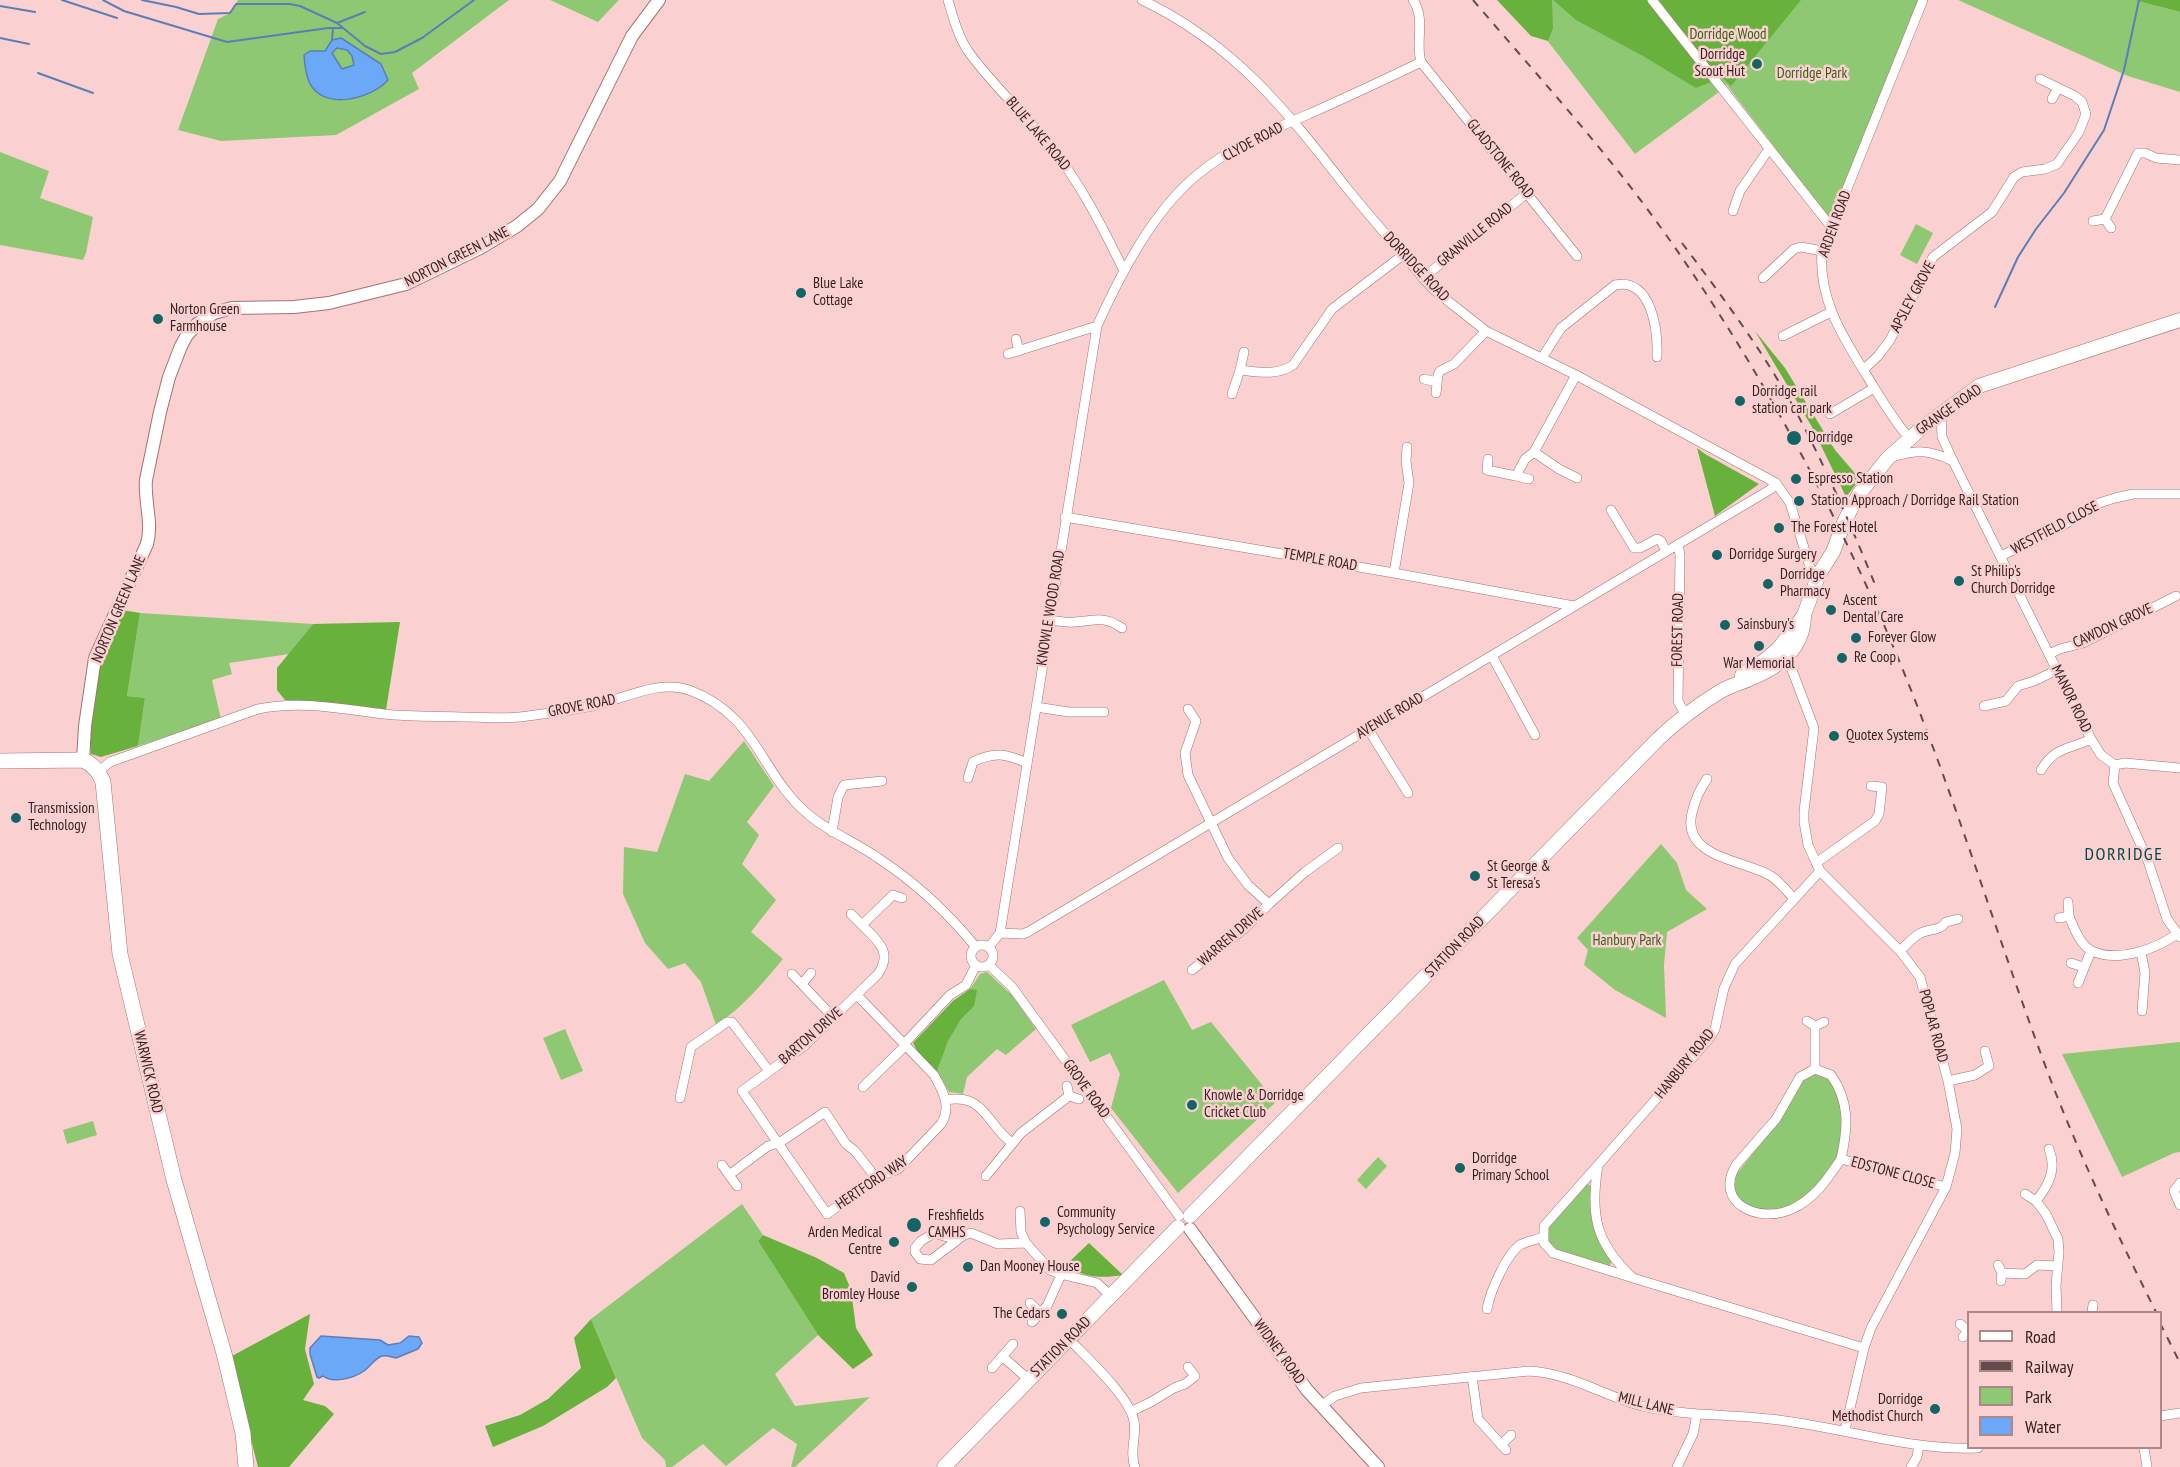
<!DOCTYPE html>
<html>
<head>
<meta charset="utf-8">
<style>
	body { margin:0 }
	#map { position:relative; width:2180px; height:1467px; overflow:hidden; background:#fbd0d1; font-family:"PT Sans Narrow",sans-serif }
	canvas { display:block }
	.legend { position:absolute; left:1967px; top:1311px; width:195px; height:138px; box-sizing:border-box; background:#fbd0d1; border:2px solid #ab898a; margin:0; padding:8px 10px; list-style:none; font-size:18px; color:#321e1f }
	.legend li { display:flex; align-items:center; gap:12px; height:30px }
	.legend b { width:30px; border:2px solid #ab898a }
</style>
</head>
<body>
<div id="map">
<canvas width="2180" height="1467"></canvas>
<ul class="legend">
<li><b style="height:8px;background:#fff"></b>Road</li>
<li><b style="height:8px;background:#654b4c"></b>Railway</li>
<li><b style="height:16px;background:#8fc872"></b>Park</li>
<li><b style="height:16px;background:#6ba8f8"></b>Water</li>
</ul>
</div>
<script>
const ctx = document.querySelector('canvas').getContext('2d');
ctx.lineJoin = 'round';
function fillPath(path, color) { ctx.fillStyle = color; ctx.fill(path, 'evenodd'); }
function stroke(path, color, width, dash) { ctx.strokeStyle = color; ctx.lineWidth = width; ctx.lineCap = dash ? 'butt' : 'round'; ctx.setLineDash(dash || []); ctx.stroke(path); }
function label(font, color, halo, rows, align = 'center') {
  ctx.font = font + ' "PT Sans Narrow",sans-serif'; ctx.lineWidth = 5; ctx.setLineDash([]); ctx.textBaseline = 'middle'; ctx.strokeStyle = halo; ctx.fillStyle = color; for (const [text, x, y, turn = 0] of rows) {
    ctx.save(); ctx.translate(x, y); ctx.rotate((+turn || 0) * Math.PI / 180); ctx.textAlign = isNaN(turn) ? turn : align; if (halo) ctx.strokeText(text, 0, 0); ctx.fillText(text, 0, 0); ctx.restore();
  }
}
const green = new Path2D(`
	M238,0H509L412,73L419,89L336,135L221,141L178,130L218,19L230,13Z
	M550,0H619L598,22Z
	M1516,0H1920L1830,219L1726,84L1719,92L1635,154Z
	M1958,0H2134L2180,12V92L2128,76Z
	M0,152L49,171L40,198L93,217L86,253L83,260L0,245Z
	M1916,224L1933,233L1917,264L1900,255Z
	M140,613L313,624L289,654L229,663L232,674L212,680L221,719L138,746L145,698L127,696Z
	M744,741L774,786L747,822L759,835L742,864L776,900L751,932L783,959C763,983 742,1008 716,1025L701,982L685,963L668,969L645,943L623,894L624,847L657,852L685,774L709,781Z
	M1661,844L1677,863L1686,890L1707,909L1667,932L1664,965L1666,1018L1615,990L1584,965L1588,950L1577,938Z
	M987,972L1013,996L1036,1029L1006,1055L997,1049L967,1077L963,1094L949,1092L941,1078L922,1059L913,1043L953,1001L970,989L980,974Z
	M1164,980L1192,1030L1211,1022L1276,1102L1178,1193L1111,1108L1120,1074L1110,1053L1090,1062L1071,1025Z
	M565,1029L583,1071L561,1080L543,1038Z
	M2180,1042V1152L2174,1153L2122,1177L2062,1054Z
	M1815,1073C1829,1076 1835,1086 1839,1098C1842,1108 1845,1119 1844,1130C1840,1166 1805,1215 1764,1211C1755,1210 1746,1204 1738,1201L1734,1191V1177L1783,1116L1800,1081Z
	M93,1121L97,1135L67,1144L63,1130Z
	M1378,1157L1387,1166L1366,1189L1357,1180Z
	M1588,1184L1590,1186L1612,1261L1609,1267L1549,1248L1546,1228L1585,1185Z
	M742,1204L763,1235L758,1241L818,1335L775,1374L795,1406L870,1397L795,1467H791L797,1444L773,1428L726,1466L703,1444L672,1467H666L665,1460L642,1438L591,1319Z`);
const forest = new Path2D(`
	M1497,0H1552L1553,28L1548,41L1531,36Z
	M1553,0H1647L1711,82L1696,88L1643,56L1576,20Z
	M1659,0H1801L1731,86L1703,59Z
	M2134,0H2180V12Z
	M1755,331L1785,368L1835,450L1860,479L1846,497L1812,427Z
	M1697,448L1705,454L1759,484L1715,516Z
	M122,610L140,613L127,696L145,698L138,746L101,757L91,754L89,737L100,659Z
	M400,622L386,710L309,701L285,700L277,690V668L313,624Z
	M970,989L977,990L974,1006L961,1019L948,1041L936,1073L922,1059L913,1043L953,1001Z
	M763,1235L817,1258L844,1273L851,1290L856,1328L873,1355L853,1369L818,1335L758,1241Z
	M1089,1243L1123,1275C1105,1278 1080,1279 1068,1264L1069,1262Z
	M310,1314L305,1349L314,1384L303,1400L325,1406L334,1414L289,1467H258L230,1357Z
	M591,1319L616,1378L607,1387L543,1426L493,1447L485,1426L520,1415L548,1399L581,1368L574,1338Z`);
const water = new Path2D(`
	M341,38L381,64L388,80C372,98 329,110 312,87C306,78 305,66 304,55L310,51H325L332,40ZM337,48L347,50L352,56L354,65L342,69L332,53Z
	M321,1336L380,1340L388,1345L400,1343L409,1336L419,1337L422,1343L418,1349L396,1358C391,1357 387,1355 382,1356C375,1358 370,1367 364,1371C354,1378 333,1384 323,1376L319,1378L317,1377L310,1354V1348Z`);
const stream = new Path2D(`
	M62,0L117,18
	M103,0L124,11L227,42L328,28H343
	M142,0L176,7L199,14L230,13L236,4H290L300,6L337,23L365,46L381,54L395,52L422,38L474,0
	M0,6L35,12
	M337,23L365,12
	M0,38L29,44
	M332,40L333,28
	M38,73L93,93
	M1995,307L2018,257L2036,229L2064,193L2104,130L2124,70L2139,0`);
const minor = new Path2D(`
	M948,0C953,17 958,36 968,51C993,86 1026,115 1052,148C1082,186 1103,228 1124,271
	M1142,0C1234,44 1285,109 1346,187C1371,218 1397,247 1423,278L1434,290L1486,331L1576,375L1776,483L1790,503L1811,570L1819,574
	M1413,0C1426,19 1415,42 1421,62L1577,256
	M1652,0L1832,228
	M2052,99L2058,88
	M1733,211L1740,191L1769,149
	M2105,219L2138,153H2145L2156,158L2180,160
	M2093,221L2105,219L2111,228
	M1423,278L1527,193
	M1763,278L1794,249L1801,247L1822,251
	M1783,336L1831,312
	M1016,339L1019,351
	M1008,354L1097,326
	M1542,358L1561,328L1615,285C1652,277 1658,331 1657,357
	M1240,370L1244,352
	M1863,370L1878,356L1890,340L1933,257L1992,212L2014,177L2022,172L2045,169L2057,164L2079,132L2086,114L2082,102L2075,96L2040,79
	M1424,379L1437,382
	M1436,393L1438,375L1440,371L1454,364L1486,331
	M1232,394L1240,370C1258,372 1277,376 1293,365L1332,309L1403,255
	M1941,413L1942,437L1953,461L2091,739L2101,755L2115,765
	M1830,414L1874,388
	M1909,438C1893,420 1880,397 1867,376C1843,337 1818,299 1822,251L1923,0
	M1534,452L1559,469L1577,478
	M1892,457C1917,450 1928,449 1953,461
	M1488,459L1487,470L1516,476L1525,459L1534,452L1576,375
	M1516,476L1529,479
	M1611,510L1634,548H1640L1657,539L1661,541L1666,551
	M1065,517L1394,573L1574,606
	M1678,544L1680,555L1678,701L1685,714
	M2001,556L2059,528L2096,504L2115,498L2133,494H2180
	M1394,573L1409,483L1406,461L1407,447
	M1050,620C1058,621 1066,623 1074,622C1095,621 1103,615 1122,628
	M1782,653L1789,662L1814,728L1804,811V822L1808,845L1820,871L1900,951L1920,977L1948,1081L1957,1129L1955,1153L1946,1187L1871,1328L1864,1348L1845,1430
	M2049,654L2060,649L2083,643L2176,596
	M1492,656L1535,735
	M1984,706L2006,701L2018,686L2034,681L2057,670
	M1036,707L1069,712H1104
	M1188,709L1196,721L1185,753L1188,775L1228,858L1248,885L1269,904L1305,872L1338,848
	M1368,729L1408,793
	M2115,765L2113,783L2148,861L2167,919L2180,937
	M2115,765L2125,763L2180,768
	M2041,770C2056,746 2068,750 2091,739
	M98,772L110,762L258,709C301,700 341,709 384,714C411,717 439,716 466,717C484,717 502,719 520,717C544,714 568,711 592,706C622,700 658,679 689,690C758,715 760,775 809,815C830,833 856,842 878,858C915,882 947,912 975,946
	M968,778L973,762C994,751 1007,754 1027,763
	M1707,779C1699,790 1695,800 1692,813C1681,858 1745,860 1771,876C1780,882 1787,891 1794,899
	M832,832L838,797L844,785L882,781
	M1816,863L1875,821L1879,814L1882,787L1871,786
	M1820,871L1735,964L1724,988L1715,1029L1708,1040L1598,1165C1590,1214 1595,1243 1633,1278L1864,1348
	M2068,902L2069,916
	M851,914L862,925
	M2059,918L2069,916C2074,928 2080,945 2092,951C2118,963 2156,949 2177,934
	M1000,933L1023,934L1028,932L1771,489L1776,483
	M971 956a11 11 0 1 1 22 0a11 11 0 1 1-22 0Z
	M989,947L1000,933L1002,921L1097,326C1120,275 1153,211 1197,175C1229,148 1271,130 1309,114C1347,97 1384,80 1421,62
	M1900,951C1906,945 1912,938 1919,934C1929,928 1939,932 1946,922L1958,919
	M2141,952L2145,973L2142,1011
	M2071,963L2083,967
	M989,965L1012,987L1179,1216
	M1192,970L1245,928L1269,904
	M792,974L834,1018
	M2078,983L2091,951
	M802,984L811,973
	M857,995L934,1075C943,1091 952,1107 941,1124L898,1169L876,1178L827,1214L742,1091L804,1046L878,974C893,952 878,941 862,925L893,895L902,898
	M1807,1021L1815,1026L1824,1022
	M904,1044L950,995L966,985L976,965
	M1815,1069V1026
	M1948,1081L1975,1075L1989,1066L1985,1051
	M1067,1086L1069,1096L1079,1099
	M863,1087L906,1045
	M680,1098L691,1047L727,1022H732L769,1071
	M946,1100C985,1093 986,1124 1012,1143
	M2049,1149C2057,1169 2049,1185 2036,1201L2046,1214L2058,1239L2059,1252L2056,1285L2057,1312
	M1841,1159C1848,1128 1850,1102 1831,1075L1815,1069L1800,1077L1776,1119L1736,1165C1713,1204 1760,1224 1792,1209C1814,1199 1827,1180 1841,1159L1946,1187
	M722,1165L737,1186
	M1598,1165L1544,1226V1243L1553,1253L1630,1277
	M729,1175L768,1146L779,1143L825,1112L846,1144L855,1151L876,1178
	M986,1176L1021,1133L1069,1096
	M2180,1183L2174,1191L2180,1205
	M2025,1194L2036,1201
	M1020,1211L1021,1232L1026,1243L1050,1270L1060,1274L1097,1283L1111,1296
	M957,1240L934,1233L921,1241L915,1248V1252L920,1259L931,1260L964,1235L971,1233L998,1244L1026,1243
	M1998,1265L2002,1273L2001,1281
	M2002,1273L2025,1274L2037,1265L2057,1266
	M1030,1303L1040,1313
	M1487,1309C1490,1292 1506,1255 1520,1245C1527,1241 1536,1240 1543,1237
	M2092,1312L2093,1305
	M1032,1322L1047,1306L1061,1275
	M1960,1324L1968,1331L1963,1337
	M1070,1340C1088,1359 1129,1396 1134,1421C1137,1437 1129,1451 1135,1467
	M1002,1356L1029,1380
	M992,1368L1013,1344
	M1472,1376L1478,1419L1506,1450
	M1321,1406L1335,1396L1361,1388L1529,1371C1570,1373 1604,1396 1642,1406C1684,1416 1727,1414 1770,1419C1839,1426 1908,1451 1978,1448
	M1132,1411L1151,1402L1174,1388L1185,1384L1195,1376L1188,1367
	M2160,1416L2180,1413
	M1501,1445L1511,1435
	M2144,1448L2147,1467
	M1677,1467L1693,1434L1697,1414
	M1911,1467L1917,1457L1919,1445`);
const tertiary = new Path2D(`
	M83,760L85,726L95,658L147,544C153,523 144,501 146,480L160,412L169,377L181,346L187,335L197,324L214,313L232,308L294,307L329,303L406,284L480,248L517,226L538,209L560,181L632,36L659,0
	M1190,1229L1307,1390L1378,1467`);
const secondary = new Path2D(`
	M1742,675L1765,660L1778,649L1796,626L1804,615L1819,574L1833,552L1845,520L1859,494L1888,458L1923,427L1979,386L2180,320
	M1190,1216L1658,739C1678,720 1698,705 1721,691C1731,685 1742,683 1752,678C1781,666 1804,648 1804,615
	M944,1467L1178,1227`);
const primary = new Path2D(`
	M0,761L83,760C93,764 99,772 103,782L120,954L174,1180L225,1357L243,1433L246,1467`);
const rail = new Path2D(`
	M1473,0C1536,74 1602,146 1659,225C1746,346 1820,480 1880,616C1946,765 1991,921 2048,1073C2079,1155 2117,1234 2156,1312
	M1682,243C1725,300 1768,358 1801,421C1829,475 1853,530 1876,587
	M2160,1323L2180,1363`);
const markers = [
	[1757,64,6,"#156465"],
	[801,293,6,"#156465"],
	[158,319,6,"#156465"],
	[1740,401,6,"#156465"],
	[1794,438,8,"#156465"],
	[1796,479,6,"#156465"],
	[1799,501,6,"#156465"],
	[1779,528,6,"#156465"],
	[1717,555,6,"#156465"],
	[1959,581,6,"#156465"],
	[1768,584,6,"#156465"],
	[1831,610,6,"#156465"],
	[1725,625,6,"#156465"],
	[1856,638,6,"#156465"],
	[1759,646,6,"#156465"],
	[1842,658,6,"#156465"],
	[1834,736,6,"#156465"],
	[16,818,6,"#156465"],
	[1475,876,6,"#156465"],
	[1192,1105,6,"#156465"],
	[1460,1168,6,"#156465"],
	[1045,1222,6,"#156465"],
	[914,1225,8,"#156465"],
	[894,1242,6,"#156465"],
	[968,1267,6,"#156465"],
	[912,1287,6,"#156465"],
	[1062,1314,6,"#156465"],
	[1935,1409,6,"#156465"]
];
const parkNames = [
	["Dorridge Wood",1728,35],
	["Dorridge Park",1812,74],
	["Hanbury Park",1627,941]
];
const poiNames = [
	["Dorridge",1745,55,"right"],
	["Scout Hut",1745,72,"right"],
	["Blue Lake",813,284],
	["Cottage",813,301],
	["Norton Green",170,310],
	["Farmhouse",170,327],
	["Dorridge rail",1752,392],
	["station car park",1752,409],
	["Dorridge",1808,438],
	["Espresso Station",1808,479],
	["Station Approach / Dorridge Rail Station",1811,501],
	["The Forest Hotel",1791,528],
	["Dorridge Surgery",1729,555],
	["St Philip's",1971,572],
	["Church Dorridge",1971,589],
	["Dorridge",1780,575],
	["Pharmacy",1780,592],
	["Ascent",1843,601],
	["Dental Care",1843,618],
	["Sainsbury's",1737,625],
	["Forever Glow",1868,638],
	["Re Coop",1854,658],
	["War Memorial",1759,664,"center"],
	["Quotex Systems",1846,736],
	["Transmission",28,809],
	["Technology",28,826],
	["St George &",1487,867],
	["St Teresa's",1487,884],
	["Knowle & Dorridge",1204,1096],
	["Cricket Club",1204,1113],
	["Dorridge",1472,1159],
	["Primary School",1472,1176],
	["Community",1057,1213],
	["Psychology Service",1057,1230],
	["Freshfields",928,1216],
	["CAMHS",928,1233],
	["Arden Medical",882,1233,"right"],
	["Centre",882,1250,"right"],
	["Dan Mooney House",980,1267],
	["David",900,1278,"right"],
	["Bromley House",900,1295,"right"],
	["The Cedars",1050,1314,"right"],
	["Dorridge",1923,1400,"right"],
	["Methodist Church",1923,1417,"right"]
];
const streetNames = [
	["BLUE LAKE ROAD",1038,134,50],
	["CLYDE ROAD",1253,142,-28],
	["GLADSTONE ROAD",1500,159,51],
	["ARDEN ROAD",1835,224,-70],
	["GRANVILLE ROAD",1475,235,-39],
	["NORTON GREEN LANE",457,257,-27],
	["DORRIDGE ROAD",1416,267,47],
	["APSLEY GROVE",1913,297,-62],
	["GRANGE ROAD",1949,410,-35],
	["WESTFIELD CLOSE",2055,528,-28],
	["TEMPLE ROAD",1320,560,10],
	["KNOWLE WOOD ROAD",1051,608,-81],
	["NORTON GREEN LANE",119,609,-67],
	["CAWDON GROVE",2113,626,-25],
	["FOREST ROAD",1678,630,-89],
	["MANOR ROAD",2071,699,64],
	["GROVE ROAD",582,706,-11],
	["AVENUE ROAD",1390,716,-31],
	["WARREN DRIVE",1231,937,-41],
	["STATION ROAD",1455,947,-46],
	["POPLAR ROAD",1933,1026,75],
	["BARTON DRIVE",811,1036,-41],
	["HANBURY ROAD",1685,1064,-51],
	["WARWICK ROAD",148,1072,77],
	["GROVE ROAD",1086,1089,54],
	["EDSTONE CLOSE",1893,1173,15],
	["HERTFORD WAY",872,1183,-34],
	["STATION ROAD",1061,1347,-45],
	["WIDNEY ROAD",1279,1352,54],
	["MILL LANE",1646,1404,14]
];
const quarterNames = [
	["DORRIDGE",2124,855]
];
fillPath(green, '#8fc872');
fillPath(forest, '#68b13d');
fillPath(water, '#6ba8f8');
stroke(water, '#5a7fb7', 1.5);
stroke(stream, '#5a7fb7', 2);
stroke(minor, '#a27274', 10);
stroke(tertiary, '#a27274', 14);
stroke(secondary, '#a27274', 15);
stroke(primary, '#a27274', 16);
stroke(minor, '#fff', 9);
stroke(tertiary, '#fff', 12);
stroke(secondary, '#fff', 14);
stroke(primary, '#fff', 15);
stroke(rail, '#654b4c', 2, [8, 8]);
for (const [x, y, r, color] of markers) { const dot = new Path2D(); dot.arc(x, y, r, 0, 2 * Math.PI); ctx.fillStyle = color; ctx.fill(dot); stroke(dot, '#fbd0d1', 2); }
label('15px', '#356316', '#fbd0d1', parkNames);
label('15px', '#321e1f', '#fbd0d1', poiNames, 'left');
label('15px', '#321e1f', '#fbd0d1', streetNames);
ctx.letterSpacing = '1.5px';
label('18px', '#044748', '#fbd0d1', quarterNames);
ctx.letterSpacing = '0px';
</script>
</body>
</html>
